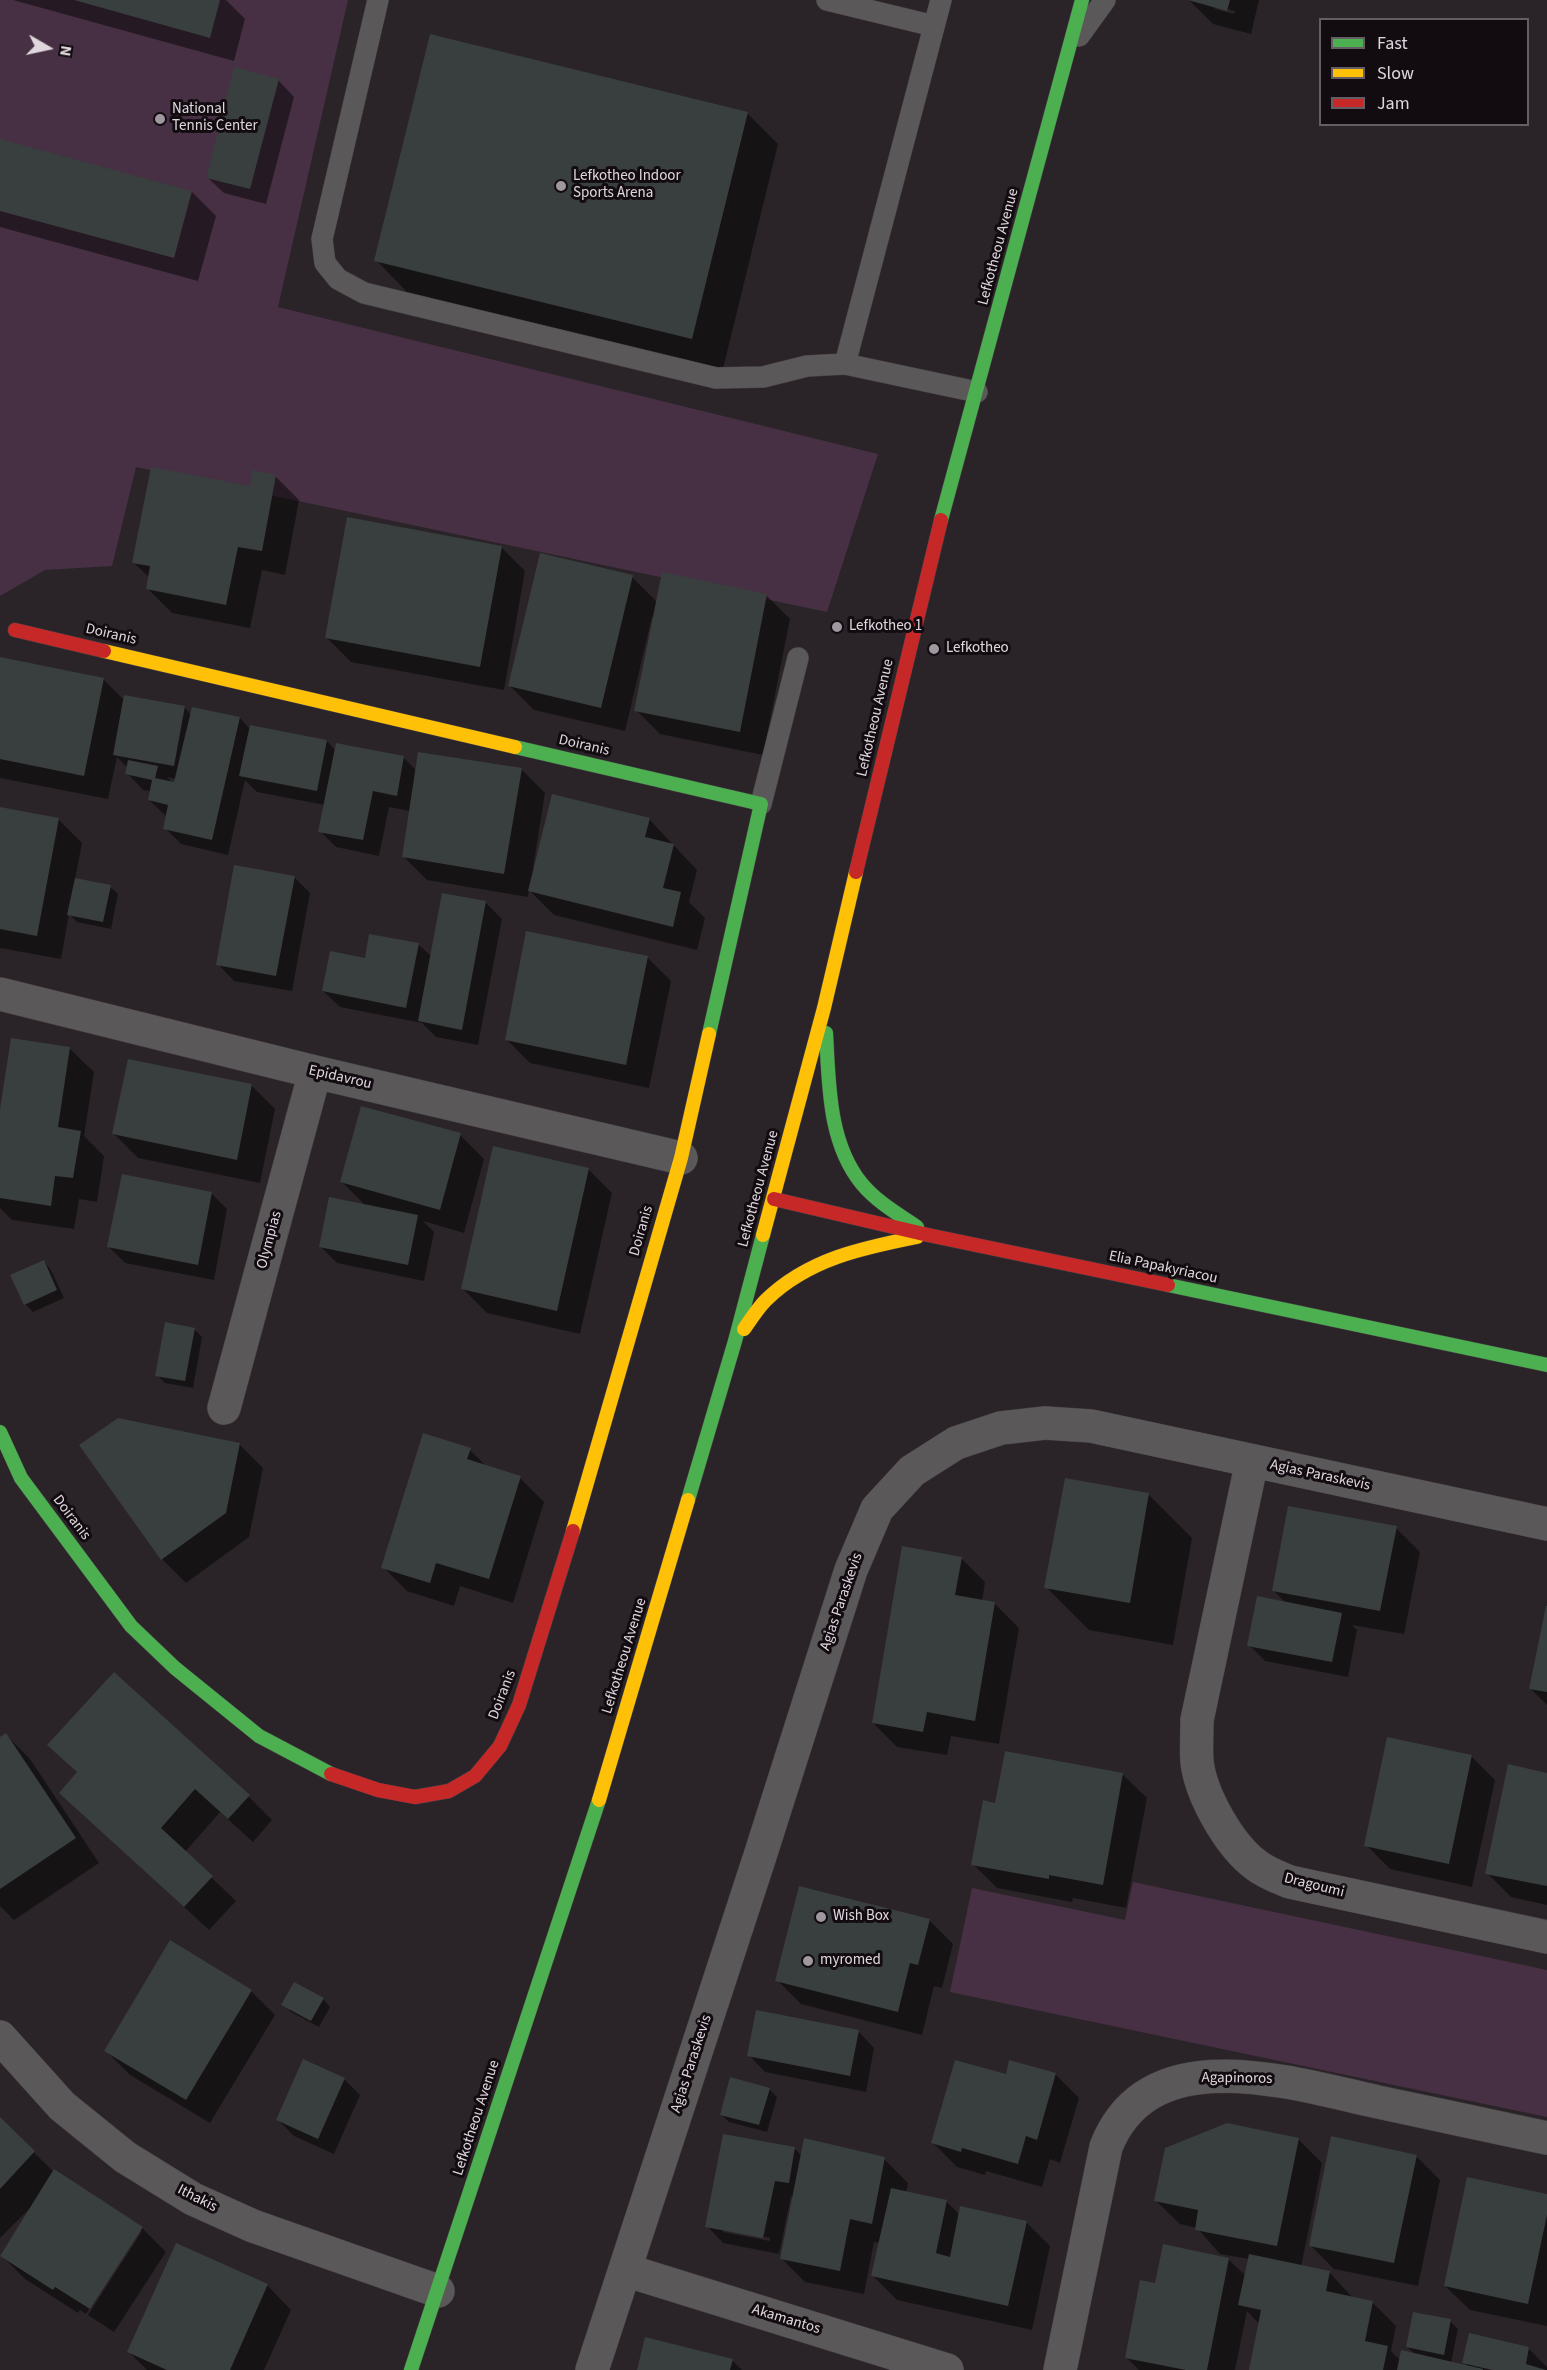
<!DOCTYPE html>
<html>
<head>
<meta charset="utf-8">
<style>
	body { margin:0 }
	#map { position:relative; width:1547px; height:2370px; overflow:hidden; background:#2a2429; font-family:"Source Sans 3",sans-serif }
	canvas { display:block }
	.legend { position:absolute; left:1319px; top:18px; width:210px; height:108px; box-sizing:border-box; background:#120c11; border:2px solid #645d63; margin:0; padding:8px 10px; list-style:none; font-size:18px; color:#e0d7de }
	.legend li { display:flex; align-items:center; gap:12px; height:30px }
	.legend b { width:30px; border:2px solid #645d63 }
	.north { position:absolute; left:18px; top:18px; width:60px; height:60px; -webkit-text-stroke:4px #120c11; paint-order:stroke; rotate:99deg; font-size:16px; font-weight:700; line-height:24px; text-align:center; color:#e0d7de }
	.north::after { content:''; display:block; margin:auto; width:21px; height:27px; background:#e0d7de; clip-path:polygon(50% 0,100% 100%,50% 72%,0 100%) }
</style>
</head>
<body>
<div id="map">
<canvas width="1547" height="2370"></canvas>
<ul class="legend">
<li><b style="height:8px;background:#4caf50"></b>Fast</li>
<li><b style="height:8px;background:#ffc107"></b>Slow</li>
<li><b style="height:8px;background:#c62828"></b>Jam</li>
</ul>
<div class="north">N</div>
</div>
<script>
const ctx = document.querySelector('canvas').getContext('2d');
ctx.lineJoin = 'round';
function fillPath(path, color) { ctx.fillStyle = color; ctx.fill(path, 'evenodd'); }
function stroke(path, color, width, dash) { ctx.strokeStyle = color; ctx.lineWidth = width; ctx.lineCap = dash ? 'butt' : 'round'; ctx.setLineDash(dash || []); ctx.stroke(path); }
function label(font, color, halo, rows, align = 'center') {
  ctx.font = font + ' "Source Sans 3",sans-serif'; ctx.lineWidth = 6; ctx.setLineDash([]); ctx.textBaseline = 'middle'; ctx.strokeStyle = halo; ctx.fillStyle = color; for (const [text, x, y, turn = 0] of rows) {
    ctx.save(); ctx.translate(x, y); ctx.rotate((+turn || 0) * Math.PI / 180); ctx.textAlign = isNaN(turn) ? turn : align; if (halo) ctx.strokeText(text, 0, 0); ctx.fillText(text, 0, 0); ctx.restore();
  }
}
const green = new Path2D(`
	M0,0H348L278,307L878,454L827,612L136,467L112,566L45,570L0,596Z
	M1133,1882L1547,1970V2117L950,1992L972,1888L1125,1920Z`);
const shadow = new Path2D(`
	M13,0H226L245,19L234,61Z
	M1189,0H1259L1251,34L1213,24ZM1215,6L1235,11L1234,14L1215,9Z
	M278,80L294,97L266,204L224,193L207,177Z
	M747,113L778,144L723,369L407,292L376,260Z
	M0,140L192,192L216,216L198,281L0,227Z
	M275,476L299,500L285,575L262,570L250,628L172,613L148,589L150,578L134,563L251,488Z
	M501,547L525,571L504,690L351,662L327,638Z
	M632,577L658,603L766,595L790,619L763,755L660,734L636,710L655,618L652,617L625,731L534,710L510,686Z
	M0,659L103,679L125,701L184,707L191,715L240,718L250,729L327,741L336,751L404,758L417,771L521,769L545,793L533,868L649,819L697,870L689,902L705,918L697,950L554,915L529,890L528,897L427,880L403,856L410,811L389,807L379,856L336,847L320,831L325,805L257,792L245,780L228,855L181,844L165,828L167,817L149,800L151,791L143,790L127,773L128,768L117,757L108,799L0,778ZM167,777L176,779L175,784L173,783Z
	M0,808L58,819L82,843L75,879L110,887L118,894L111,929L77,922L69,914L61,959L0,948Z
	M294,877L310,893L292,991L234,981L218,964Z
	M485,902L502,919L478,1045L436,1037L422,1023L340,1007L323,991L366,960L418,944L432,957Z
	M647,957L671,981L649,1088L530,1063L506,1039Z
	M69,1048L94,1072L84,1136L104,1156L97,1202L79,1199L74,1229L12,1220L0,1208V1118Z
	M251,1085L275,1109L260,1183L138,1158L114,1134Z
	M460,1135L484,1159L464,1233L423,1221L434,1232L424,1281L337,1263L321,1247L366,1206L341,1181Z
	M588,1169L612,1193L580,1334L487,1313L463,1289Z
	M211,1193L227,1209L214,1280L125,1263L109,1247Z
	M44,1262L51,1270L64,1298L33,1312L25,1304Z
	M194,1329L202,1337L193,1388L165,1383L157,1375Z
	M239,1444L263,1468L249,1537L186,1583L162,1559Z
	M470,1450L487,1467L520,1478L544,1502L513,1603L460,1586L454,1606L407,1591L383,1567Z
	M1149,1495L1192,1538L1173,1645L1089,1630L1046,1587Z
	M1396,1528L1420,1552L1404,1634L1352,1625L1357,1630L1348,1677L1265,1661L1249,1645L1286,1603L1274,1591Z
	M961,1558L985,1582L982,1602L995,1604L1019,1628L999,1744L951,1736L947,1755L897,1747L873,1723Z
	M1547,1609V1705L1530,1688Z
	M6,1735L30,1759L99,1863L14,1920L0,1906V1739Z
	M50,1745L249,1797L272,1820L253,1842L220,1812L185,1852L236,1901L209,1930L61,1793L78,1773Z
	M1471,1756L1495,1780L1472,1887L1390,1869L1366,1845Z
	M1122,1774L1147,1798L1126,1908L1073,1898L1072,1902L997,1888L973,1864L996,1805Z
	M1547,1774V1905L1511,1897L1487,1873Z
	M929,1920L953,1944L942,1988L934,1986L922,2035L801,2004L777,1980Z
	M251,1991L275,2015L210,2123L130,2075L106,2051Z
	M323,1999L330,2007L319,2027L291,2012L283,2004Z
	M858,2031L874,2048L866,2092L765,2072L749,2055Z
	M1055,2074L1079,2098L1060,2163L1050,2159L1042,2187L986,2171L985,2175L957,2167L933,2143L1007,2076Z
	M344,2079L360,2095L334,2154L294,2136L278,2120Z
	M769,2089L777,2097L767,2132L729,2122L721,2114Z
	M0,2120L54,2172L142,2228L166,2252L114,2332L88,2315L142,2231H138L86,2314L80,2310L78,2313L25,2279L1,2255L32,2206L0,2238Z
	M1298,2139L1322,2163L1301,2267L1329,2272L1353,2298L1372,2302L1396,2326L1391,2351L1400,2360L1416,2355L1407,2347L1450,2321L1458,2329L1451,2363L1469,2367L1464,2362L1528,2348L1547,2367V2370H1250L1259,2324L1247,2311L1235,2370H1139L1126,2357L1156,2285L1228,2259L1246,2276L1249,2259L1220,2254L1197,2228L1180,2224L1155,2200Z
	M795,2149L802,2156L884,2159L908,2183L906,2193L946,2201L960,2215L1026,2222L1050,2246L1032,2330L897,2300L873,2276L880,2243L874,2242L864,2294L805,2282L781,2258L794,2197L791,2196L779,2254L723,2243L707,2226ZM723,2229L770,2238V2241L723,2232Z
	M1416,2156L1440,2180L1418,2286L1334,2269L1310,2245Z
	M1547,2196V2326L1470,2310L1445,2286Z
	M177,2245L268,2286L291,2310L264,2370H147L129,2352Z
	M732,2360L742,2370H638Z`);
const building = new Path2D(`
	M74,0H220L210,38Z
	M1188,0H1230L1227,11Z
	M430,34L748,112L692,339L374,261Z
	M234,67L279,79L250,189L206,178Z
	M0,139L192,191L174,258L0,211Z
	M151,467L250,486L252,470L276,475L262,551L238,547L226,605L146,589L150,566L132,563Z
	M347,517L502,546L480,667L325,638Z
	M540,553L633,575L601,708L508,686Z
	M662,572L767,594L740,732L634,711Z
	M0,657L104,678L84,776L0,759Z
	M124,695L185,706L174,766L113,755Z
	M192,707L240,717L212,840L163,829L168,805L148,800L152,780L125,774L128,760L158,766L155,778L174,782Z
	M250,725L327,740L317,791L239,776Z
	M336,743L404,756L397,796L373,791L363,840L318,832Z
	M418,752L522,768L504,874L402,857Z
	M552,794L650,818L645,837L674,844L663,888L681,892L673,927L528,891Z
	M0,807L59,818L37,936L0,929Z
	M234,865L295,876L276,976L216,965Z
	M75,878L111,885L103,922L67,915Z
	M442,893L486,901L462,1030L418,1021Z
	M526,931L648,956L626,1065L505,1040Z
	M369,934L419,943L406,1008L322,991L330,951L365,958Z
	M11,1038L70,1047L58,1127L81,1131L73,1178L55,1176L51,1206L0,1198V1109Z
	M128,1059L252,1084L237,1160L112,1134Z
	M361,1106L461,1133L440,1210L340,1182Z
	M493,1146L589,1168L557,1311L461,1289Z
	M122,1174L212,1192L198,1265L107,1247Z
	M329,1197L418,1215L408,1265L319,1247Z
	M44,1260L57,1290L24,1305L10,1275Z
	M165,1322L195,1328L185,1381L155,1376Z
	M118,1418L240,1443L226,1513L161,1560L79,1445Z
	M423,1433L471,1448L467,1459L521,1476L489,1579L436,1563L430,1583L381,1568Z
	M1065,1478L1149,1493L1130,1603L1044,1588Z
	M1288,1506L1397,1526L1380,1611L1272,1591Z
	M902,1546L962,1557L955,1595L995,1602L975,1721L927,1712L923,1732L872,1723Z
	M1257,1596L1342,1613L1332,1662L1247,1646Z
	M1546,1606H1547V1692L1529,1689Z
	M114,1672L250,1795L228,1819L195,1789L161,1828L213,1876L184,1907L59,1793L77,1772L47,1745Z
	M6,1733L76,1838L0,1889V1737Z
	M1387,1737L1472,1755L1449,1864L1364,1846Z
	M1005,1751L1123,1773L1103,1885L1049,1875V1879L971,1865L983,1800L995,1803Z
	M1508,1764L1547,1773V1886L1485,1874Z
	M799,1886L930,1919L918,1965L910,1963L898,2012L775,1981Z
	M170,1940L252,1990L186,2100L104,2051Z
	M294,1982L324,1998L311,2021L281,2005Z
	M756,2010L859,2030L850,2076L747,2056Z
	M303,2059L345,2078L318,2139L276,2120Z
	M955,2060L1006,2074L1009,2060L1056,2073L1037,2140L1026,2136L1018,2164L962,2148L961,2152L931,2143Z
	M730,2077L770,2088L759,2125L720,2115Z
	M0,2117L35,2151L0,2189Z
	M1227,2123L1299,2138L1277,2246L1195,2230L1198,2210L1154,2201L1165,2148Z
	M723,2134L795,2147L789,2183L775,2181L763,2238L705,2227Z
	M1331,2136L1417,2155L1394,2263L1309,2246Z
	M804,2138L885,2157L872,2224L850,2219L840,2271L780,2259Z
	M54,2169L143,2227L90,2309L55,2287L53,2290L0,2256Z
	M1467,2177L1547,2194V2215L1528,2304L1444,2286Z
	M891,2188L947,2200L936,2253L950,2257L960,2206L1027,2221L1008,2306L871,2276Z
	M176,2243L268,2284L230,2370H167L127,2352Z
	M1163,2244L1229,2258L1207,2370H1186L1125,2358L1140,2280L1155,2283Z
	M1249,2254L1330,2271L1326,2291L1373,2301L1365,2341L1388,2346L1383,2370H1249L1261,2310L1238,2305Z
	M1413,2312L1451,2319L1444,2355L1406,2347Z
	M1469,2333L1529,2347L1526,2364L1546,2370H1492L1462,2363Z
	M645,2337L733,2359L730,2370H637Z
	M1401,2350L1483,2369V2370H1397Z`);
const lane = new Path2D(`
	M378,0L322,239L325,263L338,279L364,293L716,378L763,377L807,366L845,364L977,392
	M827,0L934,26
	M1079,36L1105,0
	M845,364L941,0
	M761,804L798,658`);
const street = new Path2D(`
	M0,994L315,1072L681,1158
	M224,1408L315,1072
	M1252,1461L1197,1720C1197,1733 1196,1748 1197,1762C1201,1795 1229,1845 1256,1865C1266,1873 1278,1877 1290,1882L1547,1937
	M0,2037L62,2106L125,2157L193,2199L253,2226L438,2291
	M625,2270L947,2370
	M592,2370L760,1856L851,1570L877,1509L912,1471L956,1443L1001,1428L1045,1423L1091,1426L1547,1524
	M1060,2370L1106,2147C1149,2037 1292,2083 1378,2102C1434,2114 1491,2126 1547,2138`);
const fast = new Path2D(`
	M941,520L1082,0
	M515,747L761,804L709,1034
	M826,1033C829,1083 828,1143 862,1184C877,1202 898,1214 917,1227
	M1168,1285L1547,1365
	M0,1432L21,1478L131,1626L175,1668L259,1736L331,1774
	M688,1500L735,1341L763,1235
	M411,2370L599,1800`);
const slow = new Path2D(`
	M104,651L515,747
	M763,1235L824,1008L856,872
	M744,1329C751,1319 758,1308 766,1300C808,1259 862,1248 917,1237
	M573,1531L681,1158L709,1034
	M599,1800L688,1500`);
const jam = new Path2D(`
	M15,630L104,651
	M856,872L941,520
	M774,1199L928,1235L1168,1285
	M331,1774L378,1790L415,1797L449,1791L475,1776L500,1746L519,1705L573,1531`);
const markers = [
	[160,119,6,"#a0989f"],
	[561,186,6,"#a0989f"],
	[837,627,6,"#a0989f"],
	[934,649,6,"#a0989f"],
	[821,1917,6,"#a0989f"],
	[808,1961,6,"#a0989f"]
];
const poiNames = [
	["National",172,110],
	["Tennis Center",172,127],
	["Lefkotheo Indoor",573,177],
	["Sports Arena",573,194],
	["Lefkotheo 1",849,627],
	["Lefkotheo",946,649],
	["Wish Box",833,1917],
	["myromed",820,1961]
];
const streetNames = [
	["Lefkotheou Avenue",999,247,-75],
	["Doiranis",111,635,13],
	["Lefkotheou Avenue",876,718,-77],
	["Doiranis",584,746,13],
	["Epidavrou",340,1078,13],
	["Lefkotheou Avenue",759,1189,-75],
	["Doiranis",642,1231,-74],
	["Olympias",270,1240,-75],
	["Elia Papakyriacou",1163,1268,12],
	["Agias Paraskevis",1320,1476,12],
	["Doiranis",71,1518,53],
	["Agias Paraskevis",842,1602,-71],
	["Lefkotheou Avenue",625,1656,-73],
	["Doiranis",503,1695,-69],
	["Dragoumi",1314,1886,14],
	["Agias Paraskevis",692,2064,-72],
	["Agapinoros",1237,2079,1],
	["Lefkotheou Avenue",477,2118,-72],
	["Ithakis",197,2199,27],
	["Akamantos",786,2320,17]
];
fillPath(green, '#473043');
fillPath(shadow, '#0007');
fillPath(building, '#393e3e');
stroke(lane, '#464145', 22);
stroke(street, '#464145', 34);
stroke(fast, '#464145', 15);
stroke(slow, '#464145', 15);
stroke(jam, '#464145', 15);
stroke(lane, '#5b585a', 21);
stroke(street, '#5b585a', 33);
stroke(fast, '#4caf50', 14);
stroke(slow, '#ffc107', 14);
stroke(jam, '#c62828', 14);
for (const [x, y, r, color] of markers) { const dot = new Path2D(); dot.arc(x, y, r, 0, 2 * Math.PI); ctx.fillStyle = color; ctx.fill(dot); stroke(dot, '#120c11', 2); }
label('15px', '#e0d7de', '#120c11', poiNames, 'left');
label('15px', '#e0d7de', '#120c11', streetNames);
</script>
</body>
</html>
